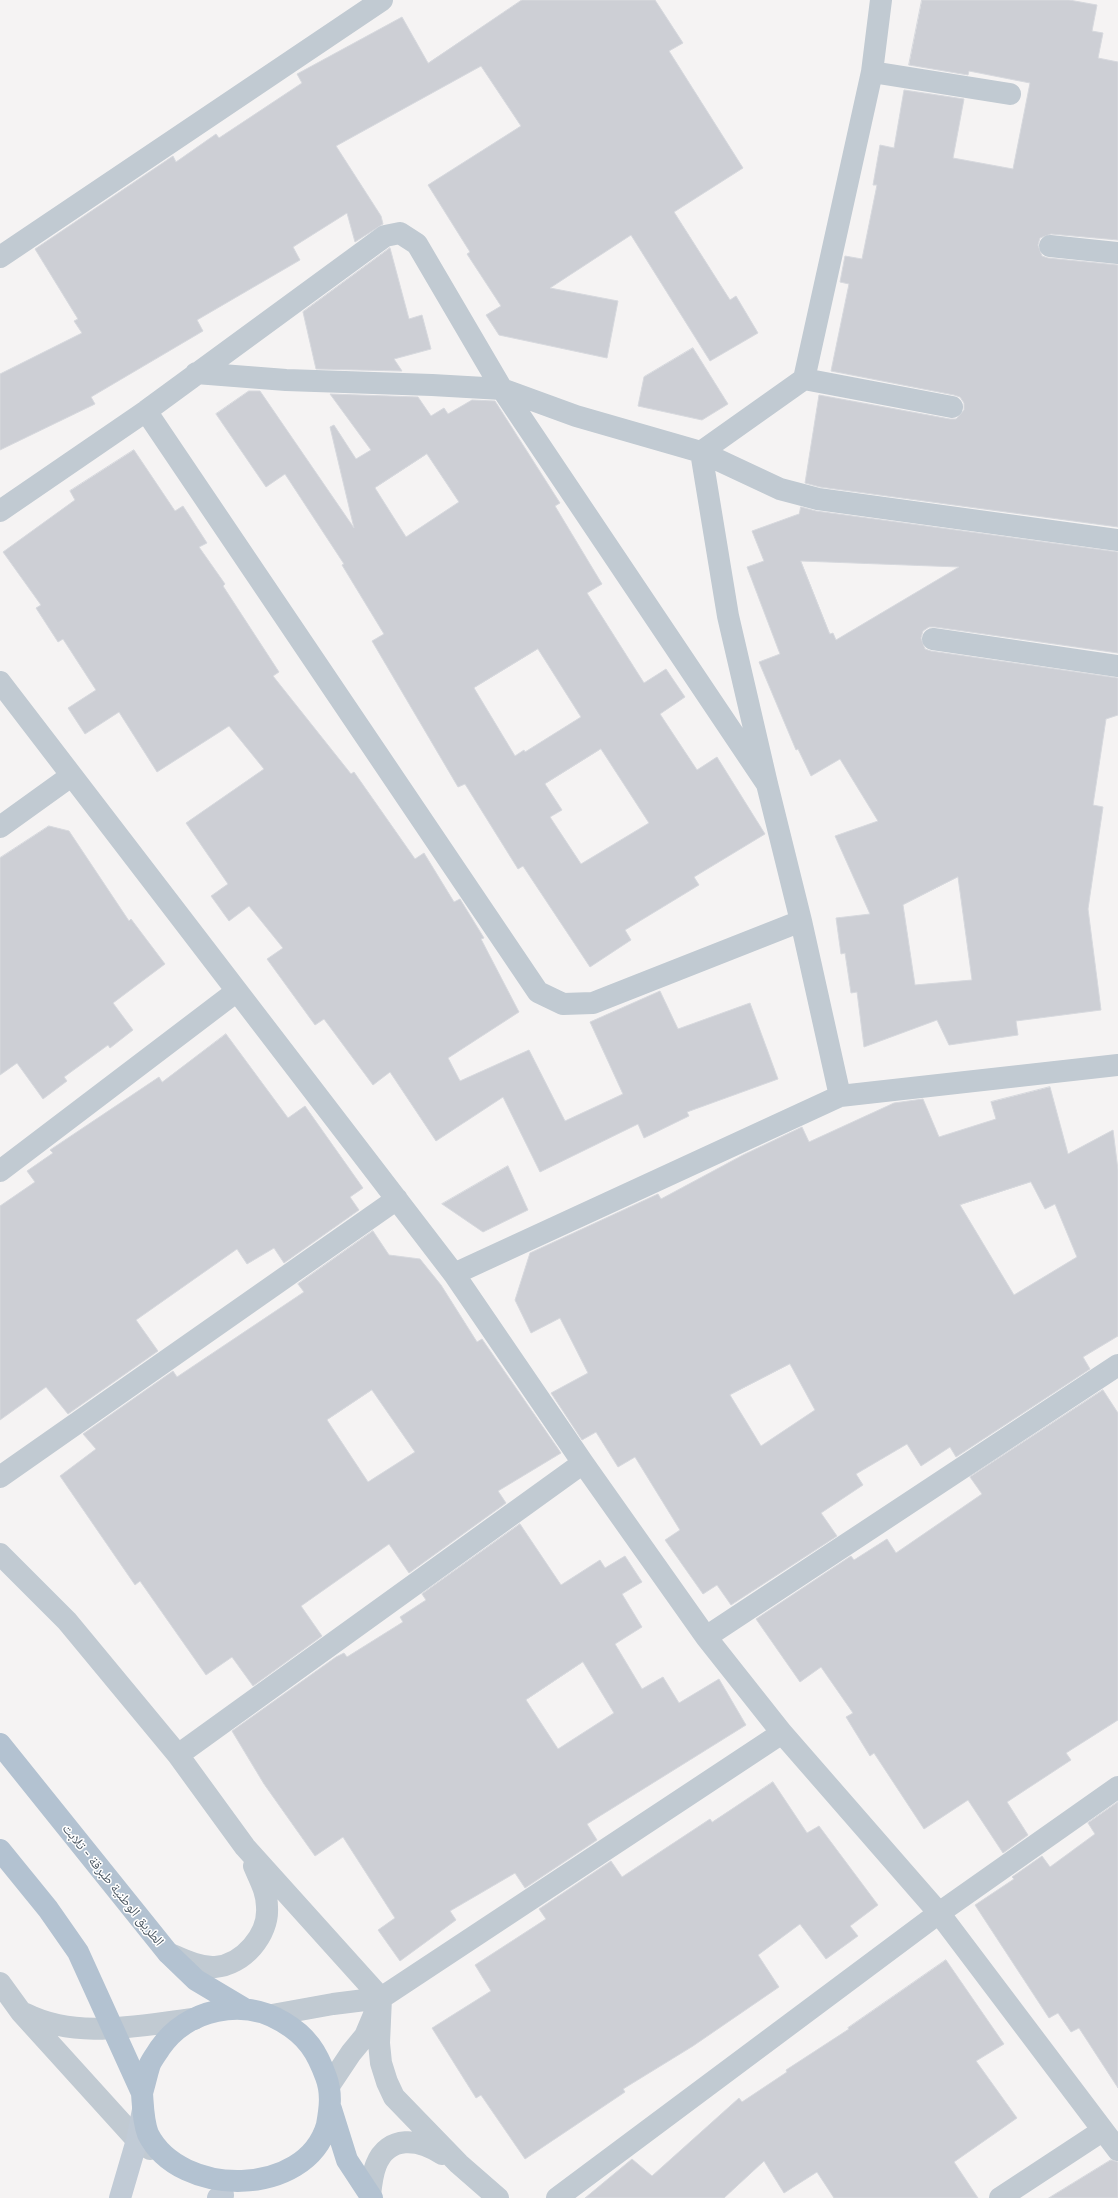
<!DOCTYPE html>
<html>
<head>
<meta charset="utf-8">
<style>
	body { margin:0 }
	canvas { display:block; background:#f5f3f3 }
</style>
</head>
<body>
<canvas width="1118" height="2198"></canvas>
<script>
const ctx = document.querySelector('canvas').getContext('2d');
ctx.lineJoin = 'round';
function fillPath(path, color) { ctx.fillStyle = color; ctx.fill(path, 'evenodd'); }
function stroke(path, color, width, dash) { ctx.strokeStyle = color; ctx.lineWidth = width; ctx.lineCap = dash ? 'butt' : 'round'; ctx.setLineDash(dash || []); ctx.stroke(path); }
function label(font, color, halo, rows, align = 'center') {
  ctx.font = font + ' Mulish,"Noto Naskh Arabic",sans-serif'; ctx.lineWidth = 3; ctx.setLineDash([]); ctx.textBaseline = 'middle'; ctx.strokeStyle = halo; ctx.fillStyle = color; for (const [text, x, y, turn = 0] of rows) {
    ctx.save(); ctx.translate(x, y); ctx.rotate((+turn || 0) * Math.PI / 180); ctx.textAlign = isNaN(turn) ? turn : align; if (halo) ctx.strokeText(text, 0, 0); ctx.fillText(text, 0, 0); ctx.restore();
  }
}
const building = new Path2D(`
	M522,0H655L683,43L669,51L743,168L674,212L730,300L736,296L758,333L710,361L631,235L550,288L618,301L607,358L499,335L486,315L501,306L467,254L470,252L428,185L521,126L481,66L336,146L381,216L383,224L355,242L347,213L293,247L300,260L197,320L203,331L91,397L95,404L0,450V374L82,333L74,321L78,319L35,249L173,156L176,162L216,134L219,138L302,83L297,74L402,17L428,63Z
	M922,0H1069L1097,5L1092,31L1103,33L1098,58L1118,62V240L1051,234L1040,238L1038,245L1042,256L1048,258L1118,265V527L820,487L805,483L819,395L950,419H956L964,410V403L960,397L954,395L831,371L849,284L840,282L845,256L862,259L877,185H873L880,145L894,148L904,90L964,99L953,158L1013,169L1030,83L969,71L968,75L909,65Z
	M390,248L409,319L422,315L431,349L394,359L402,371L316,369L303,312Z
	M693,348L728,404L702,420L638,406L644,377Z
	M249,391H260L354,528L330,427L334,425L356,459L371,450L330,394L418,397L431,416L444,408L448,414L472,400L495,401L560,503L555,506L602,584L587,593L644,683L666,669L685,697L660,714L697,770L717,757L765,834L694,877L699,885L625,930L631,940L590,967L523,866L518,869L465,784L458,787L372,641L384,634L342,565L344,564L285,474L266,487L216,414ZM427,454L459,502L406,537L375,488ZM538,649L581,717L525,752L524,750L515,756L474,688ZM601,749L649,823L581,864L550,817L562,810L545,784Z
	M134,450L175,511L183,506L207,543L199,547L225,584L223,586L279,672L273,676L351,774L354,772L415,859L424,853L454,902L460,899L484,938L481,939L519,1012L448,1058L460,1081L529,1050L565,1121L623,1094L590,1022L660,991L678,1029L750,1003L778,1079L687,1112L689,1116L644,1138L638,1124L540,1172L503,1097L436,1141L390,1072L373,1085L324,1019L315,1025L267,959L283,948L249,906L229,921L211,896L228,884L186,823L264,769L229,726L157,772L119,712L85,734L68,708L96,690L63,639L58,642L36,608L41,605L3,552L75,500L70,491Z
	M801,507L816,511L1118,552V653L935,627H929L923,631L921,638L925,649L931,651L1118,678V715L1106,719L1093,805L1103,807L1088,909L1101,1010L1016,1021L1018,1035L949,1045L937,1020L864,1047L857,992L851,993L845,953L841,954L836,918L870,914L835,836L878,821L840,759L811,776L798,749L796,750L759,662L780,654L747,567L764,561L752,531L799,514ZM801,561L959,567L836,640L833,633L830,634ZM958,877L972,980L915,985L903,905Z
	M49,826L69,831L129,921L131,919L165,964L113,1003L133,1030L110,1048L108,1045L64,1077L67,1081L43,1099L17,1063L0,1075V858Z
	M226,1034L288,1118L305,1106L363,1188L350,1197L359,1210L284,1263L274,1248L247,1264L237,1249L136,1320L158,1351L68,1414L46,1387L0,1420V1206L35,1182L27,1171L53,1153L50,1150L159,1077L162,1082Z
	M1050,1087L1068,1154L1113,1130L1118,1170V1336L1083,1357L1090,1369L956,1457L950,1447L921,1466L907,1444L856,1474L863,1485L821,1513L837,1536L731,1605L717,1585L703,1594L665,1540L680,1530L635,1457L618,1467L596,1432L582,1440L551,1393L588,1373L560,1318L531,1333L515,1300L530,1253L658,1194L661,1199L743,1155L802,1127L809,1142L894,1103L923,1099L939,1137L996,1119L991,1102ZM1031,1182L1045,1209L1055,1204L1077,1257L1014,1295L960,1205ZM790,1364L815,1410L761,1446L730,1395Z
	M508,1166L528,1210L483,1232L442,1204Z
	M373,1231L389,1255L420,1259L441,1285L477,1342L482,1339L561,1453L498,1491L506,1503L409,1573L389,1544L301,1606L322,1636L253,1686L232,1657L206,1675L140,1581L135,1585L60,1476L96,1449L83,1434L173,1371L177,1377L304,1292L298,1284ZM372,1390L415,1452L368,1482L327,1420Z
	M1103,1390L1118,1413V1720L1066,1753L1071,1760L1007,1802L1028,1835L1003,1853L968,1800L924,1829L874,1753L870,1756L846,1717L853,1713L821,1667L800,1682L756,1619L851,1556L854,1560L887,1539L896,1553L982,1494L970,1477Z
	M520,1524L561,1585L600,1560L605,1568L625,1556L642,1582L622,1594L642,1627L615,1644L642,1689L663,1677L679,1703L719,1679L746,1725L587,1824L597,1840L525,1888L515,1873L450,1911L456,1920L400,1961L378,1930L395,1918L343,1837L315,1856L264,1784L232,1731L336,1657L344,1653L347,1657L403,1622L400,1617L426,1600L422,1594ZM583,1662L614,1713L558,1749L526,1700Z
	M773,1782L807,1833L819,1826L878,1905L850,1926L858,1936L826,1959L800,1924L758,1955L779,1987L693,2046L623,2089L625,2092L525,2159L481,2095L476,2098L432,2028L491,1991L475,1965L546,1919L539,1909L611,1861L622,1877L710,1819L712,1822Z
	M1118,1802V2088L1079,2028L1071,2032L1058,2013L1049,2018L975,1905L1014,1879L1012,1877L1042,1856L1050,1867L1095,1834L1088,1823Z
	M946,1960L1004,2044L976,2061L1017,2118L954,2162L978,2198H834L817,2172L784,2193L764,2161L724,2198H585L632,2159L652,2176L739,2098L742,2102L787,2072L786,2070L849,2029L848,2028Z
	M1111,2160L1118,2162V2198H1049Z`);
const street = new Path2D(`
	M872,72L1010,94
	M1050,246L1118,253
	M0,257L382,0
	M196,373L286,380L432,385L502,389L576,416L701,452L780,489L818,499L1118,540
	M804,379L952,407
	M146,411L538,992L563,1004L593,1003L801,921
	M701,452L728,616L767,784L801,921L840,1096
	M701,452L804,379L872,72L881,0
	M0,511L146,411L385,236L400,233L417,244L502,389L767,784
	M933,639L1118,666
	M0,682L454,1274L583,1463L706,1637L782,1733L939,1913L1118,2150
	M0,827L71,776
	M0,1171L237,991
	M454,1274L840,1096L1118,1065
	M0,1477L397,1199
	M0,1554L67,1621L178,1755L245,1847L381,1998L379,2043L381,2063L387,2082L394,2097L459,2164L498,2198
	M706,1637L1118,1365
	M178,1755L583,1463
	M168,1953C182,1959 199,1968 215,1967C243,1965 269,1935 267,1907C267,1892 260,1880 254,1866
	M0,1983L21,2012L137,2140L150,2149
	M26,2014C78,2040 139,2025 194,2019
	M272,2015L333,2004L381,1998L782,1733
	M329,2086L351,2053L365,2036L376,2010
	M370,2196C371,2185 372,2175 376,2165C388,2134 420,2139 442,2154
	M557,2198L939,1913L1118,1787
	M1000,2198L1102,2131`);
const secondary = new Path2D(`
	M120,2198L137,2140L143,2110
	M218,2198L223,2195`);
const primary = new Path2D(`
	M0,1744L168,1953L196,1980L243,2008
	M0,1850L48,1909L78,1952L142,2093C143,2106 143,2121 148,2134C180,2198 306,2198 327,2125C330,2108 332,2093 326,2077C317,2052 307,2036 283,2022C243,1997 187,2009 160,2048C157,2053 153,2058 150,2064C147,2073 145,2083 142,2093
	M331,2109L347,2160L372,2198`);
const streetNames = [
	["الطريق الوطنية طبرقة - تلابت",113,1885,51]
];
fillPath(building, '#cdcfd5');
stroke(building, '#d7d9de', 1);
stroke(street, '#c1cad2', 22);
stroke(secondary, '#c1cbd6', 22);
stroke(primary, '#b3c2d1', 22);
label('14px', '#4a5661', '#fff', streetNames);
</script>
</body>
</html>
